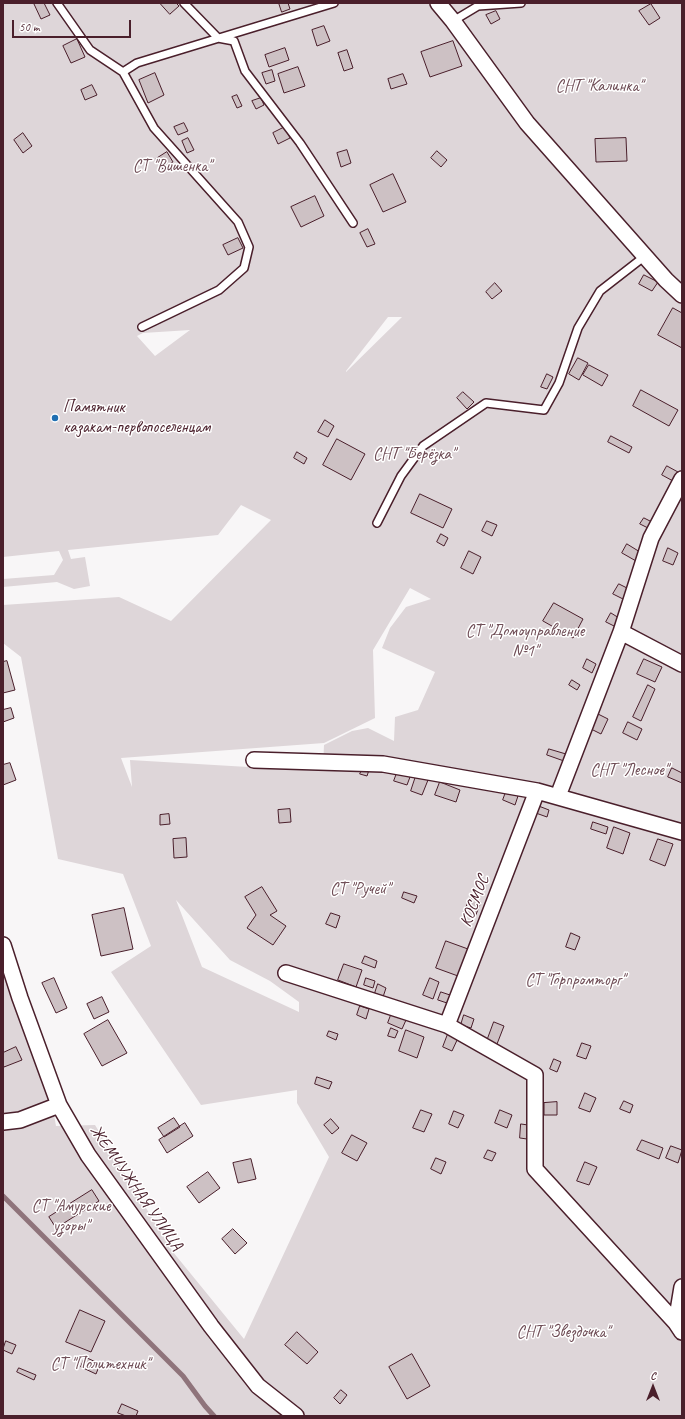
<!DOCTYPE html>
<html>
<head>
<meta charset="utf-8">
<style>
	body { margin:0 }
	#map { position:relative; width:685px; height:1419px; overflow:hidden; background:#f8f6f7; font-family:Caveat,sans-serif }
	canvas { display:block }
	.frame { position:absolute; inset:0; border:4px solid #4a1f2b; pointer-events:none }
	.north { position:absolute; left:633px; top:1367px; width:40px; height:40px; -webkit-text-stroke:3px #fff; paint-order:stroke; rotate:0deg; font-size:11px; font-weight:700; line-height:16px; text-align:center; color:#4a1f2b }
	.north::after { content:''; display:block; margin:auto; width:14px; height:18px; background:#4a1f2b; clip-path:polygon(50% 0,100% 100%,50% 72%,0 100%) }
	.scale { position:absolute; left:12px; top:20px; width:119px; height:18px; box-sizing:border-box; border:2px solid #4a1f2b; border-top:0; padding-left:5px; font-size:12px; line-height:14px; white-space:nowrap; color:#4a1f2b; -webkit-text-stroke:3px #fff; paint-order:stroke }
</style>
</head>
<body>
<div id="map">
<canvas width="685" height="1419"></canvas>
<div class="frame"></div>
<div class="north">С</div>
<div class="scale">50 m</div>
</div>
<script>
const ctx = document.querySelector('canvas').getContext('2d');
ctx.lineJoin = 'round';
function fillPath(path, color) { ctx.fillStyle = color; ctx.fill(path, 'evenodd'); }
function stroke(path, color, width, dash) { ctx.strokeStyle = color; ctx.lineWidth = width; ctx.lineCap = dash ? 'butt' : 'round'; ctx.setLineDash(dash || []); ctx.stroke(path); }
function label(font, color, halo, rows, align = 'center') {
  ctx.font = font + ' Caveat,sans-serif'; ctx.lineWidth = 3; ctx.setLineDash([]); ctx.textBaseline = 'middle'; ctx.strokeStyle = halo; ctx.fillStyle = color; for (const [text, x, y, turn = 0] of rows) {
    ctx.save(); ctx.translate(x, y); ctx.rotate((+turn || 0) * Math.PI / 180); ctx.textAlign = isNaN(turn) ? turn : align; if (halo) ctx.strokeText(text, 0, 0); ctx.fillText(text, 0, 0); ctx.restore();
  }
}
const green = new Path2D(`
	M3,3H682V1416H3V960L25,1035L51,1097L56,1126L95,1125L173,1252L244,1339L329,1157L297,1103V1090L201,1105L111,972L151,946L123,874L58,859L21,657L3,643V605L119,597L171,621L271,520L241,505L218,535L68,550L71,559L85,557L90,586L74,589L57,582L3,587V579L54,575L63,560L59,551L3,557ZM388,317H402L346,372V371ZM190,330L155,356L137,336L143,333ZM410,588L431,599L406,607L390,628L382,648L435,672L418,710L395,717L394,741L368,728L352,731L324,745L323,768H265L130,760L132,787L121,758L324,743L375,718L373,650ZM176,900L230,960L270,981L299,1002V1012L202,967Z`);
const stream = new Path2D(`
	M3,1196L183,1376L205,1406L214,1416`);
const building = new Path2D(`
	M36,3H44L50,15L41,19L34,4Z
	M160,3H176L179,6L170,14Z
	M279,3H288L290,9L282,12Z
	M651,4L660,18L649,25L639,11Z
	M496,11L500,19L491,24L486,15Z
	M324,26L330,41L317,46L312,30Z
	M77,39L85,57L71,63L63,46Z
	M453,41L462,66L430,77L421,52Z
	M285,48L289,60L269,67L265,55Z
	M347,50L353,68L344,71L338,53Z
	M298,67L305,86L284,93L278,74Z
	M272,70L275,81L266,84L262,73Z
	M155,73L164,95L148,103L139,80Z
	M403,74L407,84L391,89L388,79Z
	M92,85L97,95L85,100L81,90Z
	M237,95L242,106L237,108L232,97Z
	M261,98L264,105L256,109L252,101Z
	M184,123L188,131L178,135L174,127Z
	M285,127L290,138L278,144L273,133Z
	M23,133L32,146L23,153L14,140Z
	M188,138L194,150L187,153L182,141Z
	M626,138L627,161L596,162L595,139Z
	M347,150L351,163L341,167L337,153Z
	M437,151L447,160L441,167L431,158Z
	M167,152L173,162L163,169L156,159Z
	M393,174L406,202L383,212L370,185Z
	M315,196L324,216L301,227L291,207Z
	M368,229L375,244L367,247L360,233Z
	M238,238L243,248L228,255L223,245Z
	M644,275L658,282L652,291L639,284Z
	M495,283L502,291L492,299L486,292Z
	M673,308L682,313V348L658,335Z
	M578,358L588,363L579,380L569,374Z
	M589,365L608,375L602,386L583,375Z
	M547,374L553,377L547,389L541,387Z
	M641,390L678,410L669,426L633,406Z
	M463,392L474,402L467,409L457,398Z
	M325,420L334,426L328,437L318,432Z
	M611,436L632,447L629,453L608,442Z
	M337,439L365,454L351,480L323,465Z
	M297,452L307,458L304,464L294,458Z
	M667,466L678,472L673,481L662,475Z
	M420,494L452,509L443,528L411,513Z
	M644,518L652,522L648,528L640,524Z
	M487,521L497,525L492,536L482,531Z
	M441,534L448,538L444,546L437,542Z
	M627,544L640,552L636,561L622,553Z
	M668,548L678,553L673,565L663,561Z
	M469,551L481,557L473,574L461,568Z
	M619,584L629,589L623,599L613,594Z
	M554,603L583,619L573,638L543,621Z
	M611,613L619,618L614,626L606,622Z
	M587,659L596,664L592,673L583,668Z
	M644,659L662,667L655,682L637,674Z
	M7,661L15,690L3,693V662Z
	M572,680L580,685L577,690L569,685Z
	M648,685L655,689L641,721L633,717Z
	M11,708L14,718L3,722V710Z
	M598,714L608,719L601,734L591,729Z
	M628,722L642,729L637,740L623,733Z
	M549,749L566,754L564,761L547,755Z
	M10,763L16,780L3,785V765Z
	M363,768L369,770L367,776L360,774Z
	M672,768L682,773V783L668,777Z
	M397,773L410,777L407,785L394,781Z
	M416,776L428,780L422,795L411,791Z
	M440,782L460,790L456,802L435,795Z
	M506,792L518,796L515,805L503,800Z
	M536,805L549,810L547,817L533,812Z
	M290,809L291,822L279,823L278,810Z
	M169,814L170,824L160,825V815Z
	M593,822L608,827L606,834L591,829Z
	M614,827L630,833L623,854L607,848Z
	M186,838L187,857L174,858L173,839Z
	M658,839L673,844L665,866L650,860Z
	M262,887L277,911L270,915L286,926L273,945L247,928L256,915L245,897Z
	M404,892L417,896L414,903L402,898Z
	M470,898L481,902L475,917L464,913Z
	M124,908L133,949L101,956L92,915Z
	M331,913L340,916L336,928L326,924Z
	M571,933L580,937L575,950L566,947Z
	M446,941L468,949L458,976L436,968Z
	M365,956L377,961L375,968L362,963Z
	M344,964L362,970L356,987L338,980Z
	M54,978L67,1008L56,1013L42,983Z
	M366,978L375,981L373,988L364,985Z
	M430,978L439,982L433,999L423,995Z
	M378,984L386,988L383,997L375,993Z
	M441,992L453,996L450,1004L438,1000Z
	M102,997L109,1012L94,1019L87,1004Z
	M360,1006L369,1009L366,1019L357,1015Z
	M391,1015L406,1020L402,1029L388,1023Z
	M464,1015L474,1019L471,1028L461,1025Z
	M108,1020L127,1053L102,1066L84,1034Z
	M494,1022L504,1026L497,1044L487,1041Z
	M391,1028L398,1031L395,1038L388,1036Z
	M406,1030L424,1037L417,1058L399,1051Z
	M329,1031L338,1034L336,1040L327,1036Z
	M448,1034L458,1038L452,1051L443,1047Z
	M582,1043L591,1046L586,1059L577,1056Z
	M16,1047L22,1060L4,1067L3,1064V1053Z
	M554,1059L561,1062L557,1072L550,1069Z
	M317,1077L332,1082L329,1089L315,1084Z
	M585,1093L596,1098L590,1112L579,1108Z
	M624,1101L633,1105L630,1113L620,1109Z
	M557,1102V1115H544V1103Z
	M421,1110L432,1114L424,1132L413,1128Z
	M500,1110L512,1115L507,1128L495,1123Z
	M454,1111L464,1115L458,1128L449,1124Z
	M174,1118L180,1127L164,1137L158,1128Z
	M331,1119L339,1128L332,1134L324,1125Z
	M185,1123L193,1136L167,1153L159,1140Z
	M521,1124L528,1125L527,1139L520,1138Z
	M352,1135L367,1143L357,1161L342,1153Z
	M642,1140L663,1148L659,1159L637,1150Z
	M671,1146L682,1150L678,1163L666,1158Z
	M488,1150L496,1153L492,1161L484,1158Z
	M436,1158L446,1162L441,1174L431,1169Z
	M251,1159L256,1179L238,1183L233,1163Z
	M585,1162L597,1167L589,1185L577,1181Z
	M208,1172L220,1188L199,1203L187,1187Z
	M92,1190L99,1201L56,1228L49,1217Z
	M233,1229L247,1243L235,1254L222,1239Z
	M80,1310L105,1321L91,1352L66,1342Z
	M297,1332L318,1352L307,1364L285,1345Z
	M6,1341L16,1345L12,1354L3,1350Z
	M412,1354L430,1386L407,1399L389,1367Z
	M85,1357L100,1364L96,1374L81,1367Z
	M19,1368L36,1375L34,1380L17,1372Z
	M341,1390L347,1395L340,1404L334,1398Z
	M122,1404L138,1411L136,1416H126L118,1413Z`);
const service = new Path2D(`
	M57,3L90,50L123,72L154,128L238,222L249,247L244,268L219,290L142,327
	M184,3L218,38L234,41L245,71L300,143L353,223
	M453,21L478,6L521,3
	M123,72L137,63L334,3
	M377,523L401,476L423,446L486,403L544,410L559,383L578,328L600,291L645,256`);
const minor = new Path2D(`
	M438,3L453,21L527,123L666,280L682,295
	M621,632L682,664
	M254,760L383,764L537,791L682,832
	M558,796L621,632L651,538L682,479
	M3,945L20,998L59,1105L88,1155L211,1326L258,1386L296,1416
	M286,973L447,1025L535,1075V1169L676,1323L682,1332
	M447,1025L537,791
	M3,1122L20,1120L59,1105
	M676,1323L682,1287`);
const markers = [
	[55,418,4,"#1f6fb2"]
];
const parkNames = [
	["СНТ \"Калинка\"",599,87],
	["СТ \"Вишенка\"",172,167],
	["СНТ \"Берёзка\"",414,455],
	["СТ \"Домоуправление",525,632],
	["№1\"",525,652],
	["СНТ \"Лесное\"",629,771],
	["СТ \"Ручей\"",360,890],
	["СТ \"Горпромторг\"",575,981],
	["СТ \"Амурские",71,1207],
	["узоры\"",71,1227],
	["СНТ \"Звездочка\"",563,1333],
	["СТ \"Политехник\"",100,1365]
];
const poiNames = [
	["Памятник",63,408],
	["казакам-первопоселенцам",63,428]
];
const streetNames = [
	["КОСМОС",475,901,-69],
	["ЖЕМЧУЖНАЯ УЛИЦА",136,1188,55]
];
fillPath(green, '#ded6d9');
stroke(stream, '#8f747b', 5);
fillPath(building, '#cdc1c4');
stroke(building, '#4a1f2b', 1);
stroke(service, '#4a1f2b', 10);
stroke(minor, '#4a1f2b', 18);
stroke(service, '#fff', 7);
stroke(minor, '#fff', 15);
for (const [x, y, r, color] of markers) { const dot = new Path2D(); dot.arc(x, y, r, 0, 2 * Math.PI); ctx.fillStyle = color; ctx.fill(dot); stroke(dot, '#fff', 1.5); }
label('17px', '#6f4d56', '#fff', parkNames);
label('17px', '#4a1f2b', '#fff', poiNames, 'left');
label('17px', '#4a1f2b', '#fff', streetNames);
</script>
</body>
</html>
